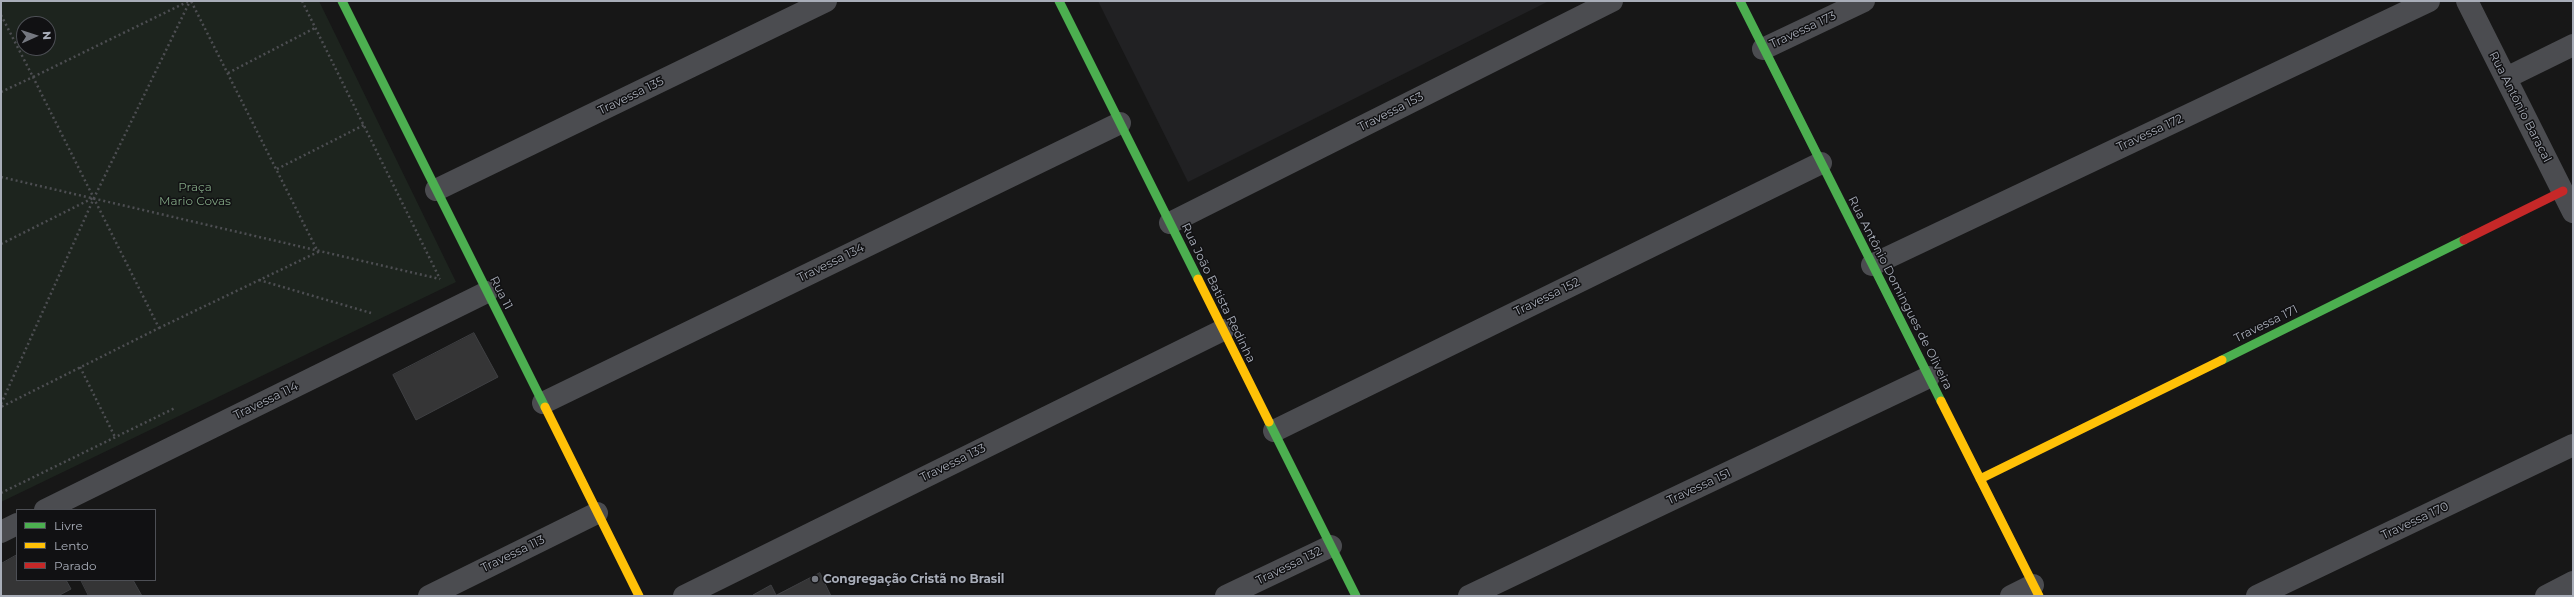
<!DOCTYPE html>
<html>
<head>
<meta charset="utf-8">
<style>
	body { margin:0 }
	#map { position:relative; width:2574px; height:597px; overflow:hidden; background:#171717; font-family:Montserrat,sans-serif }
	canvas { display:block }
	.frame { position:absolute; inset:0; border:2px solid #a8adb8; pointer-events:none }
	.legend { position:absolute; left:16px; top:509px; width:140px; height:72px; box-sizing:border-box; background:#111113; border:1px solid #4d4f55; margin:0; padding:5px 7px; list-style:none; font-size:12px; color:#a8adb8 }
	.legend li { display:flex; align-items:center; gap:8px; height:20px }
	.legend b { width:20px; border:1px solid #4d4f55 }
	.north { position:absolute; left:16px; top:16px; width:40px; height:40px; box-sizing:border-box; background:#111113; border:1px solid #4d4f55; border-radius:50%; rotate:87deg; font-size:11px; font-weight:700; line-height:16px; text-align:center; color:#a8adb8 }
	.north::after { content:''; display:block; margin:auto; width:14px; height:18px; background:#757880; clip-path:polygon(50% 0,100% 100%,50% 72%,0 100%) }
</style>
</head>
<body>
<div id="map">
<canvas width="2574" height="597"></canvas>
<div class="frame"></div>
<ul class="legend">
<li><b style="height:5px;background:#4caf50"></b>Livre</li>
<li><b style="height:5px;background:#ffc107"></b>Lento</li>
<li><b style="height:5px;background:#c62828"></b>Parado</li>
</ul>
<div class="north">N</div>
</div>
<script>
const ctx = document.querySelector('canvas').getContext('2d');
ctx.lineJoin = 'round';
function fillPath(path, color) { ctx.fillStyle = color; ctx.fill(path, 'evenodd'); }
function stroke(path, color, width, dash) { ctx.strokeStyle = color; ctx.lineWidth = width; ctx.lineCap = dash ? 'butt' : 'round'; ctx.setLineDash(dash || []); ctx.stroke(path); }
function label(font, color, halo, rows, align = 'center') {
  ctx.font = font + ' Montserrat,sans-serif'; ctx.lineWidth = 3; ctx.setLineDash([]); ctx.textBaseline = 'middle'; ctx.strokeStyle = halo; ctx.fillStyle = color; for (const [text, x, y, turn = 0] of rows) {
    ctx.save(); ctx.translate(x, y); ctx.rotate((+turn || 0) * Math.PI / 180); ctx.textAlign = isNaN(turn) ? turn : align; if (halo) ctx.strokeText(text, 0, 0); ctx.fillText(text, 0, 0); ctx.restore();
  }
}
const built = new Path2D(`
	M1098,1H1549L1188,182Z`);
const green = new Path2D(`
	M1,1H319L456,282L1,502ZM24,24H48V48H24Z`);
const building = new Path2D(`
	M474,333L498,377L416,420L393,375Z
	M17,555V580H66L71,589L58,596H1V564Z
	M820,573L831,596H754L753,595L771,585L776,595Z
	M81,580H133L142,596H89Z`);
const path = new Path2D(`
	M302,1L440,279
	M1,15L33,77L189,1
	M228,73L315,28
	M1,92L33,77L159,328L1,407
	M277,169L364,125
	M1,177L440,279
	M1,244L93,198
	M259,280L371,313
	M159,328L318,252L191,1
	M80,367L115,437
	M1,404L94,198L190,1
	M1,493L175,408`);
const street = new Path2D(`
	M2467,1L2573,212
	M1763,49L1864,1
	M2506,78L2573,45
	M436,190L826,1
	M1170,223L1612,1
	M1872,265L2429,1
	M543,403L1120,123
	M1274,431L1821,163
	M45,510L487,292
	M1,532L17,524
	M429,596L597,513
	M684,596L1223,330
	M1226,596L1331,546
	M1469,596L1929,377
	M2011,596L2033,585
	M2257,596L2573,445
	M2546,596L2573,582`);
const fast = new Path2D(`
	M342,1L545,407
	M1059,1L1198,279
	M1740,1L1941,401
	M2222,360L2464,240
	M1269,422L1356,596`);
const slow = new Path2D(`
	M1198,279L1269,422
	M1941,401L2039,596
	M545,407L639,596
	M1980,479L2222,360`);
const jam = new Path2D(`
	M2464,240L2563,191`);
const markers = [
	[815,579,4,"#757880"]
];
const streetNames = [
	["Travessa 173",1803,30,-25],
	["Travessa 135",631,96,-26],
	["Rua Antônio Baracal",2520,107,63],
	["Travessa 153",1391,112,-27],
	["Travessa 172",2150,133,-25],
	["Travessa 134",831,263,-26],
	["Rua 11",501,293,63],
	["Rua João Batista Redinha",1218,293,64],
	["Rua Antônio Domingues de Oliveira",1900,293,63],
	["Travessa 152",1547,297,-26],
	["Travessa 171",2266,324,-26],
	["Travessa 114",266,401,-26],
	["Travessa 133",953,463,-26],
	["Travessa 151",1699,487,-25],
	["Travessa 170",2415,521,-25],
	["Travessa 113",513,554,-26],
	["Travessa 132",1289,566,-26]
];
const parkNames = [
	["Praça",195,187],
	["Mario Covas",195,201]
];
const poiNames = [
	["Congregação Cristã no Brasil",823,579]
];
fillPath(built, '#212123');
fillPath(green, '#1d241e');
fillPath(building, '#353536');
stroke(building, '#3f4043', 1);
stroke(path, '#4d4e52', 2.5, [2, 3]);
stroke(street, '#4b4c50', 22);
stroke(fast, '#4caf50', 9);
stroke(slow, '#ffc107', 9);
stroke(jam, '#c62828', 9);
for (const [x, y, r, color] of markers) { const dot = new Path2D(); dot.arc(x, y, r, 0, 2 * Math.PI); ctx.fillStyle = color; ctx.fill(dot); stroke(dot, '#111113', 1.5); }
label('12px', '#a8adb8', '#111113', streetNames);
label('12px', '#7fa381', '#111113', parkNames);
label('bold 12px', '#a8adb8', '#111113', poiNames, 'left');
</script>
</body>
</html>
